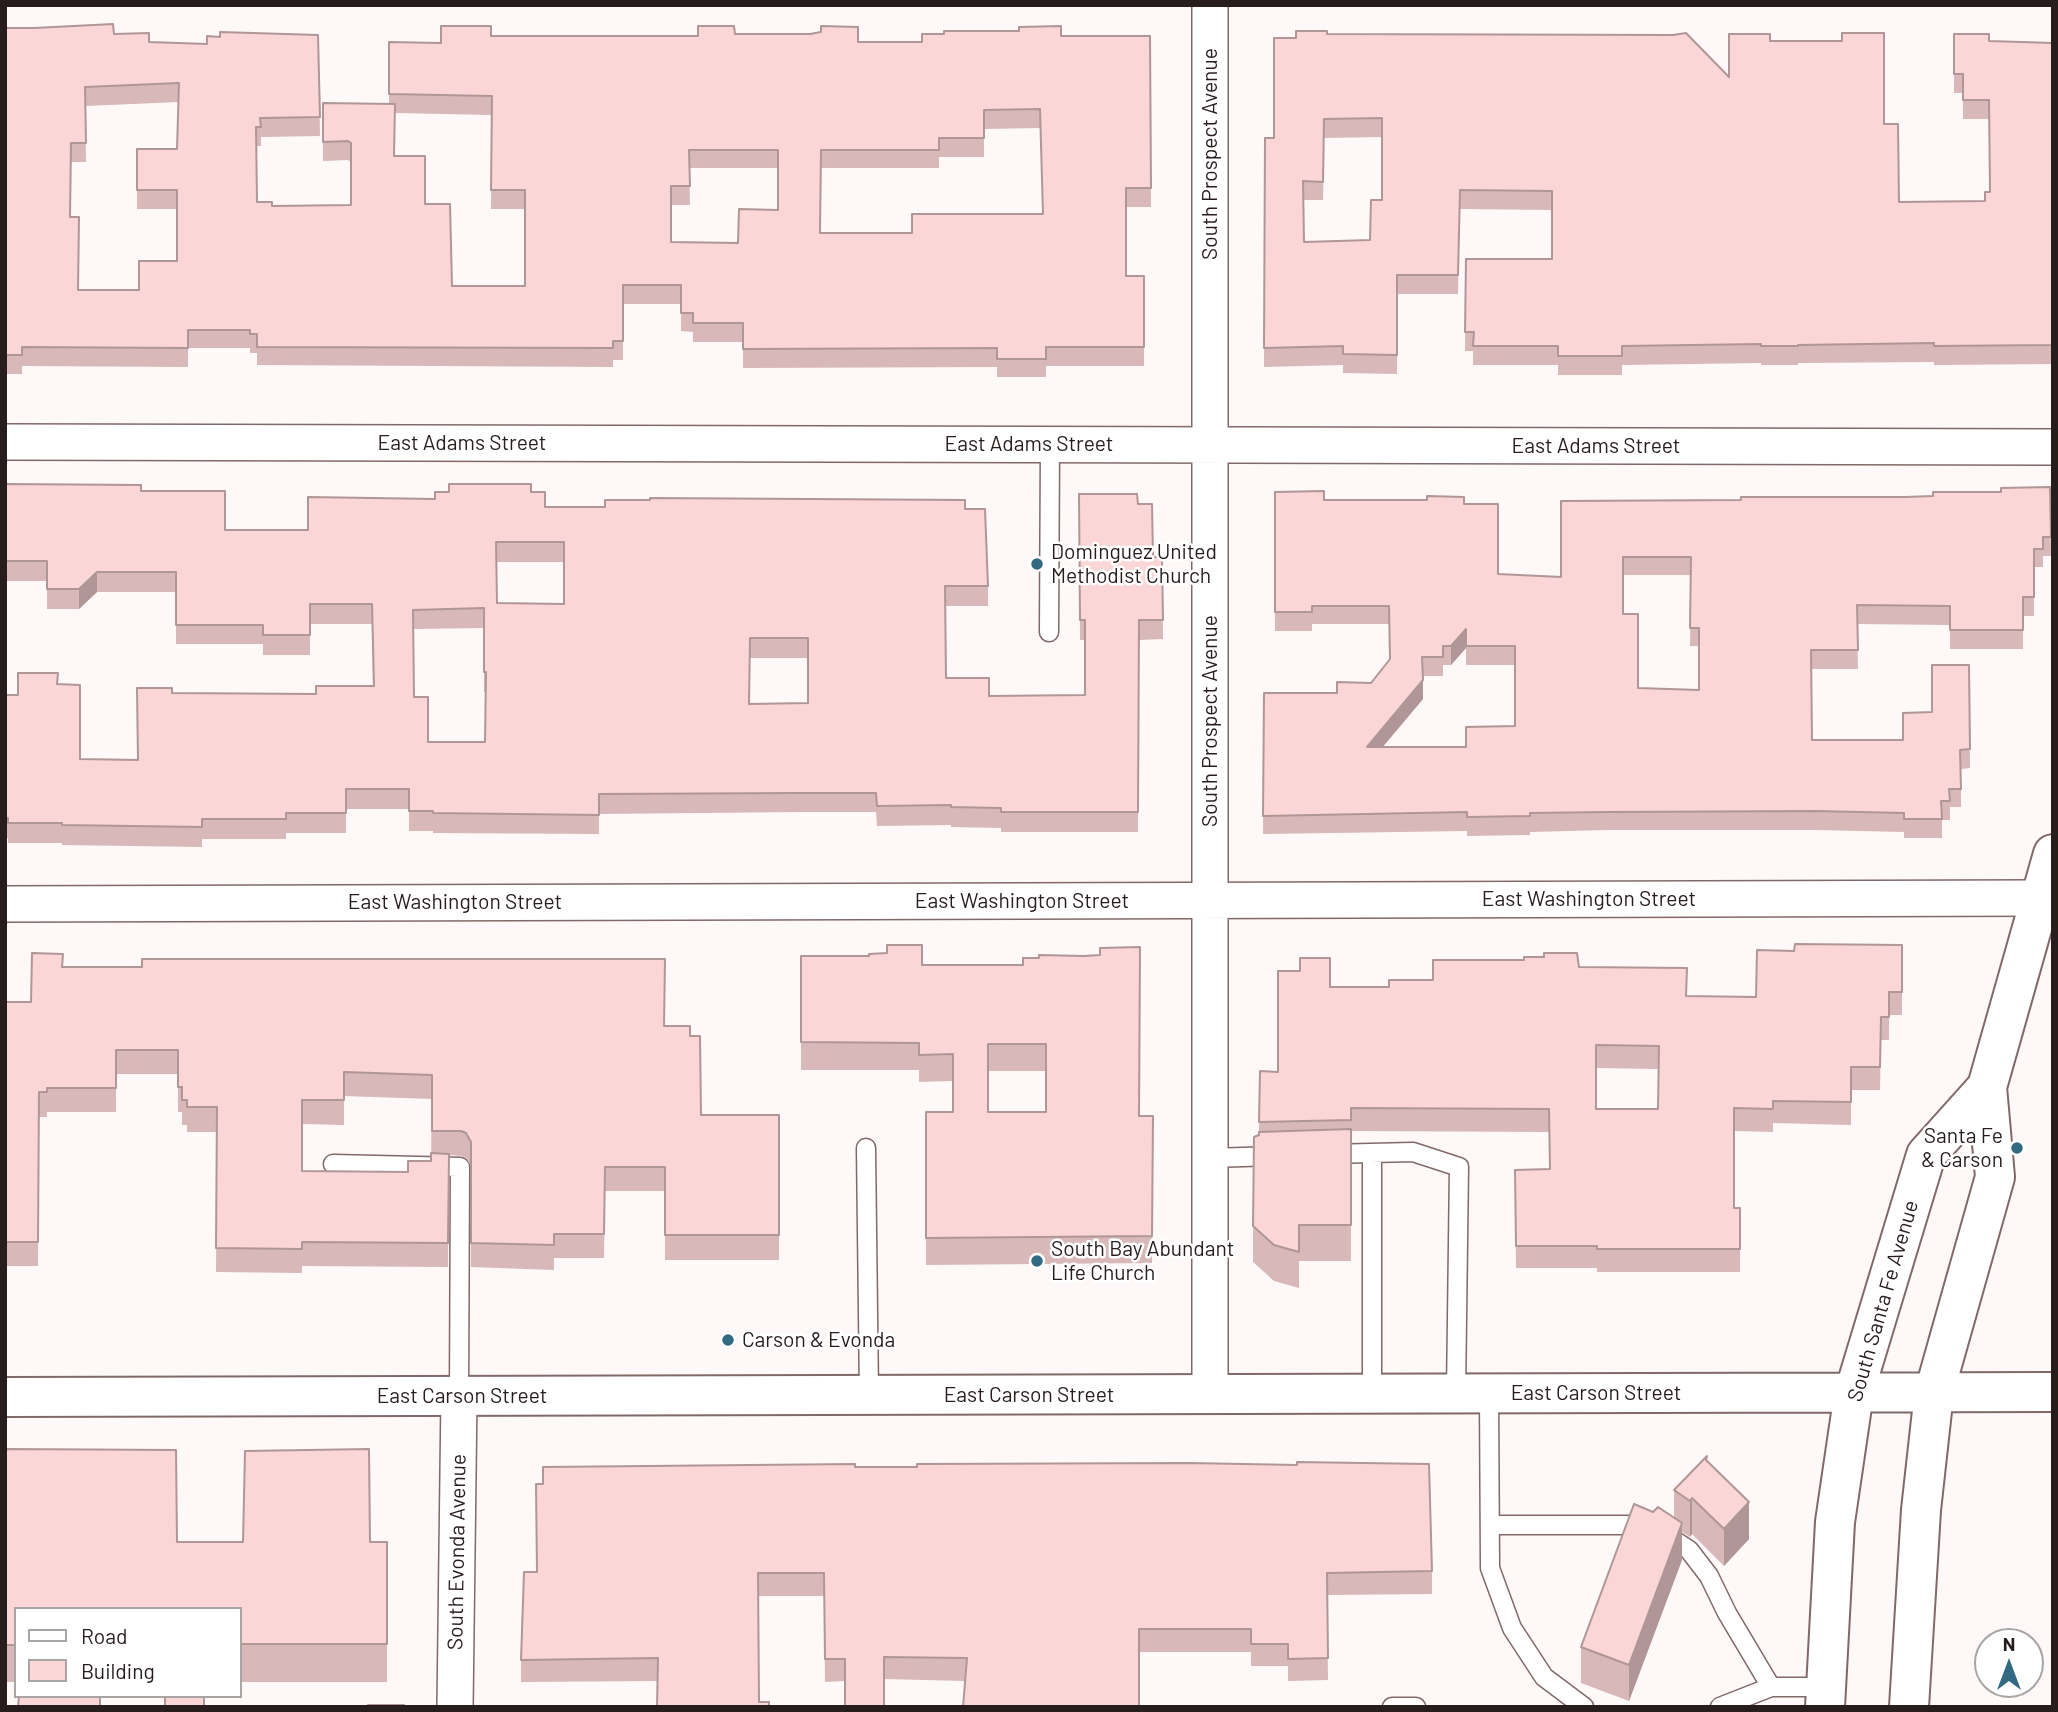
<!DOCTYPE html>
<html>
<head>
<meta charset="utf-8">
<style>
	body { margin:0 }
	#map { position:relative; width:2058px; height:1712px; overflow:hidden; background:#fef8f8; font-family:Barlow,sans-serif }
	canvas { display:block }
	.frame { position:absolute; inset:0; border:7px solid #271d1d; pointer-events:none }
	.legend { position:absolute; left:14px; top:1607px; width:228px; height:91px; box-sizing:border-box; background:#fff; border:2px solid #a9a5a5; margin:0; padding:9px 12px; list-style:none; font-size:21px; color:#271d1d }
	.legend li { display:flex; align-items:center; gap:14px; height:35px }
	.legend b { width:35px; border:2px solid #a9a5a5 }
	.north { position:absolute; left:1974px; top:1628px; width:70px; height:70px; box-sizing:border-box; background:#fff; border:2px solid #a9a5a5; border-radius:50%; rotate:0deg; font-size:19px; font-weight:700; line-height:28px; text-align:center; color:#271d1d }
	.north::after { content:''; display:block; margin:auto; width:24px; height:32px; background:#326a84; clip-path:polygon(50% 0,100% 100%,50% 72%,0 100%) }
</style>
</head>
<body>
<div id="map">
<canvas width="2058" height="1712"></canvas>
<div class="frame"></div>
<ul class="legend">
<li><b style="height:9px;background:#fff"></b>Road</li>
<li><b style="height:19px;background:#fbd6d6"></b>Building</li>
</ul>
<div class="north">N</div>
</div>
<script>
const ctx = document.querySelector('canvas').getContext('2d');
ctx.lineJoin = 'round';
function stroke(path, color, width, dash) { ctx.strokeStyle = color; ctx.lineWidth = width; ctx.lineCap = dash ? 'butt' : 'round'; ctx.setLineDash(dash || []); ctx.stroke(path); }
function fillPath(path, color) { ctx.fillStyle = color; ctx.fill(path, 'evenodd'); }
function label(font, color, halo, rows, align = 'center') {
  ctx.font = font + ' Barlow,sans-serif'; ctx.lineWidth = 5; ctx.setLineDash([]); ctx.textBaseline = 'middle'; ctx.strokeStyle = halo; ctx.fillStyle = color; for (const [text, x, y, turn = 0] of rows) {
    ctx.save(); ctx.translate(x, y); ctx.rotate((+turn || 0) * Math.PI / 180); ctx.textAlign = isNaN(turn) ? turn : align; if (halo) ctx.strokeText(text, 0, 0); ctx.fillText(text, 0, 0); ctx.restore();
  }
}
const lane = new Path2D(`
	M1049,632L1050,444
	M866,1148L869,1395
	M1372,1153V1394
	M1329,1154L1413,1152L1459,1167L1456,1394
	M1210,1158L1276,1156
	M333,1164L460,1167L459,1396
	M1489,1394L1490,1568L1512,1628L1544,1677L1584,1707
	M1490,1525H1628L1657,1529L1689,1550L1709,1576L1727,1613L1771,1687
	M1392,1707H1416
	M1720,1707L1771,1687H1825`);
const street = new Path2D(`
	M1210,5V1394
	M5,442L2053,447
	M5,904L2038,898
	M455,1707L459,1396`);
const secondary = new Path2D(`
	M5,1397L2053,1392
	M1825,1707L1835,1522L1854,1393L1926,1155L1987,1087
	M1909,1707L1921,1510L1934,1393L1995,1177L1987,1087L2053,854`);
const wall = new Path2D(`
	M5,28L114,34L149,42L207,44L220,37L318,35L320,136L261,137V146H257V202L272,206L351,205V162L348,160L323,161V103L389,104V42L441,43L491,36H698L735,34L858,42H922L1061,36H1150L1151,207H1126V276H1144V366H1046V377H997V367L743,368V342H693V332L681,331V304H623V360H613V367L257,365V353H250V348H188V367L22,366V374H5ZM179,102L177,149H137V209H177V261L139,290H78L70,217L71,162H86L85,106ZM395,113L492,115L491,209H525V286H452L425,204L395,156ZM1040,128L1043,214L912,233H820L821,168H939V157H984V129ZM689,168H778V210L738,243L671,242V205H690Z
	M1327,34L1729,77L1770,41L1884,124L1899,202L1985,201L1990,192L1989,119H1963V93H1954V34L1989,41L2053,43V364L1934,365V362L1798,363V365H1761V363L1622,365V375H1558V365H1473V351H1465L1466,259H1552V210L1460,209L1458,294H1397V374L1343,373V365L1264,367L1265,138H1274L1296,38ZM1382,137V200L1370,240L1304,242V200H1323L1324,138Z
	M5,484L141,491L225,530H308L435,499L531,492L545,507L965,509L988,586V606H945L946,678L989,696L1085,695V640H1080L1079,494L1138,504L1153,557H1162L1163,639L1139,640L1138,832H1001V828L951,827V825L877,826L876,812H799L599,814V834L433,833V831H409V809H346V833H286V839H202V847L62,845V843H8V838H5V695H18L58,684L80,759L138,760L172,693L316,694L373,686L372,624H310V655H263V644H176V592H97L79,609H47V581H5ZM496,562H564V604L497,603ZM484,628V692H486L485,742H428L414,697L413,629ZM750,658H808V703L750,704Z
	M2050,487L2051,556H2043V567H2034V616H2023V649H1950V625L1857,624L1858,669H1811L1812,740H1903L1932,712L1969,665L1970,768L1961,769V807H1950V820H1942V838H1904V832L1816,830H1608L1530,832V835L1467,836V831L1263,834L1264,693H1337L1371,683L1390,659L1389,624H1312V631H1275V492L1324,500L1464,504L1498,574L1561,577L1741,500L1905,497L2001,492ZM1623,575H1691L1690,646H1699V690L1638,688L1623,614ZM1466,648V665H1515V726L1466,747H1383L1423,699V676H1443V665H1451Z
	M1902,945V1015H1889V1040H1881L1880,1090H1851V1125L1773,1123V1132L1734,1131V1208H1740V1272H1597V1268H1516L1515,1170L1550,1169L1549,1132L1351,1131V1261H1299V1288L1274,1281L1253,1262V1226L1259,1132L1260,1071L1278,1072L1300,971L1330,987H1389L1433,980L1579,967L1687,996L1756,997L1794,951ZM1596,1068L1658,1069V1109H1596Z
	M801,956L922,965H1023L1139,1116H1153L1152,1263L926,1265V1112H953V1081L919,1082V1070H801ZM988,1071H1046V1112H988Z
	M63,967L664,1026L690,1036L701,1115H779V1260H665V1191H605L604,1258H554V1270L471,1267V1166L466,1158L461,1156L449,1155L448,1267L302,1266V1273L216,1272L217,1132H187V1125H182V1112H178V1074H116V1112H47V1117H39L38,1266H5V1002H31ZM344,1096L432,1099L431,1161L408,1172L302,1171V1124L344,1125Z
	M5,1449L177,1542H387V1682H240V1609H16V1682H5Z
	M1707,1462L1749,1539L1724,1566L1692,1534L1690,1537L1682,1532V1560L1629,1701L1581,1683V1647L1653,1512L1674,1518V1490Z
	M855,1467L1432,1571V1594L1327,1595L1328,1680L1288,1681V1666H1251V1652H1139L965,1681L884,1679L825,1682L824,1596H758L759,1702L769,1707L657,1681L521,1682V1660Z`);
const shadedWall = new Path2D(`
	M97,572V592L79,609V589Z
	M1466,629V648L1451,665V646Z
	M1423,680V699L1367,765V747Z
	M1692,1498V1534L1690,1537V1501Z
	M1749,1502V1539L1724,1566V1529Z
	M1682,1523V1560L1629,1701V1665Z`);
const building = new Path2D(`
	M113,24L114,34L149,33V42L207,44V36L220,37V32L318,35L320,117L260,118L261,127H256L257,202H272V206L351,205V143L348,141L323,142V103L395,104L394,156H425V204H450L452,286H525V190H491L492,96L389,94V42L441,43V26H491V36H698V26H734L735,34H810L821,32V26L858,27V42H922V34H944V31H1019V27L1061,26V36H1150L1151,188H1126V276H1144V347H1046V359H997V348L743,349V323H693V313H681V285H623V341H613V348L257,347V334H250V330H188V348L22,347V355H5V28H34ZM179,83L177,149H137V190H177V261H139V290H78L79,217H70L71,143H86L85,87ZM1040,109L1043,214H912V233H820L821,150H939V138H984V110ZM689,150H778V210L739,209L738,243L671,242V186H690Z
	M1296,31H1327V34L1673,35L1686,33L1729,77V34H1770V41H1842V33H1884V124H1898L1899,202L1985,201V192H1990L1989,100H1963V74H1954V34H1989V41L2053,43V345L1934,346V343L1798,345V346H1761V344L1622,346V356H1558V346H1473L1474,332H1465L1466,259H1552V191L1460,190L1458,275H1397V355L1343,354V346L1264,348L1265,138H1274V38H1296ZM1382,118V200H1371L1370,240L1304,242L1303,181L1323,182L1324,119Z
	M5,484L141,485V491H225V530H308V497L435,499V492H449V484H531V492H545V507H605V500H650V498L965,500V509H985L988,586H945L946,678H989V696L1085,695V620H1080L1079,494H1137L1138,504H1152L1153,557H1162L1163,620H1139L1138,812H1001V808L951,807V805L877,806L876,793H799L599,794V815L433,813V811H409V789H346V813H286V819H202V827L62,825V823H8V818H5V695H18V673H58L57,684L80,685V759L138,760L137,688H172V693L316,694V686H374L372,604H310V635H263V625H176V572H97L79,589H47V561H5ZM496,542H564V604L497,603ZM484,608V672H486L485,742H428V697H414L413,610ZM750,638H808V703L749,704Z
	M2050,487L2051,537H2043V549H2034V597H2023V630H1950V606L1857,605L1858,650H1811L1812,740H1903V713L1932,712V665H1969L1970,749L1960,750L1961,789H1949L1950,801H1941L1942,819H1904V813L1816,811L1608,812L1530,813V816L1467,817V812L1263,816L1264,693H1337V682L1371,683L1390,659L1389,606H1312V612H1275V492L1324,491V500H1427V496L1464,497V504H1498V574L1561,577V501L1741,500V497H1905L1933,496V492H2001V488ZM1623,557H1691L1690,628H1699V690L1638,688V614H1623ZM1466,629V646H1515V726L1466,727V747H1367L1423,680L1422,657H1443V646H1451Z
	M1795,944L1902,945V992H1889V1017H1881L1880,1067H1851V1102L1773,1101V1109L1734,1108V1208H1740V1249H1597V1246H1516L1515,1170L1550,1169L1549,1109L1351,1108V1120L1259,1122L1260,1071L1278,1072V971H1300V958H1330V987H1389V980H1433V960H1524V957H1544V953H1577L1579,967L1687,968L1686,996L1756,997L1757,950L1794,951ZM1596,1045L1659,1046L1658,1109H1596Z
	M887,945H922V965H1023V958H1039V955L1084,956L1100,955V948L1140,947L1139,1116H1153L1152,1236L926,1238V1112H953V1054L919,1055V1043L801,1042V956H869V954L887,953ZM988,1044H1046V1112H988Z
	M32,953L63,954L62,967H142V959H665L664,1026H690V1036H700L701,1115H779V1235H665V1167H605L604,1234H554V1245L471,1243V1142L466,1133L461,1131H432V1075L344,1072V1100H302V1171L408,1172V1161H431V1153L449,1154L448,1243L302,1242V1249L216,1248L217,1107H187V1100H182V1087H178V1050H116V1088H47V1092H39L38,1242H5V1002H31Z
	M1351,1129V1225H1299V1252L1274,1245L1253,1226L1254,1137L1259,1135V1132Z
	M5,1449L176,1450L177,1542H243L245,1451L369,1449L370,1542H387V1644H240V1609H16V1645H5Z
	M1707,1456L1706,1460L1749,1502L1724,1529L1692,1498L1690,1501L1674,1490Z
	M1297,1462L1429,1464L1432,1571L1327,1573L1328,1658L1288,1659V1644H1251V1629H1139V1707H963L967,1658L884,1657V1707H845V1659H825L824,1573H758L759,1702H769V1707H657L658,1658L521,1660L524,1572H537L536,1484H543V1467L855,1464V1467H917V1464L1189,1463L1297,1465Z
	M1634,1504L1653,1512L1658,1507L1682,1523L1629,1665L1581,1647Z
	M19,1696H100V1707H18Z
	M165,1696H204V1707H165Z
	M368,1705H404V1707H368Z`);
const markers = [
	[1037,564,7,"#326a84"],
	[2017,1148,7,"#326a84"],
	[1037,1261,7,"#326a84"],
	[728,1340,7,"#326a84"]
];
const streetNames = [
	["South Prospect Avenue",1210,154,-90],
	["East Adams Street",462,443],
	["East Adams Street",1029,444],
	["East Adams Street",1596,446],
	["South Prospect Avenue",1210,721,-90],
	["East Washington Street",1589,899],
	["East Washington Street",1022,901],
	["East Washington Street",455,902],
	["South Santa Fe Avenue",1883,1301,-74],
	["East Carson Street",1596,1393],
	["East Carson Street",1029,1395],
	["East Carson Street",462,1396],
	["South Evonda Avenue",457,1552,-89]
];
const poiNames = [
	["Dominguez United",1051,552],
	["Methodist Church",1051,576],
	["Santa Fe",2003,1136,"right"],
	["& Carson",2003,1160,"right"],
	["South Bay Abundant",1051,1249],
	["Life Church",1051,1273],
	["Carson & Evonda",742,1340]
];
stroke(lane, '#826969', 21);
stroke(street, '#826969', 38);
stroke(secondary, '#826969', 42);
stroke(lane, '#fff', 18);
stroke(street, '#fff', 35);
stroke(secondary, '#fff', 38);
fillPath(wall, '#d8b8b8');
fillPath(shadedWall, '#b09696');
fillPath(building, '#fbd6d6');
stroke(building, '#b09696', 2);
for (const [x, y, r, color] of markers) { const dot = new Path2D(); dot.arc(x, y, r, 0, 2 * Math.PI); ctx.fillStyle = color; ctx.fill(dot); stroke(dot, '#fff', 2.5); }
label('21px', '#271d1d', '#fff', streetNames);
label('21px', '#271d1d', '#fff', poiNames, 'left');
</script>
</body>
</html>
